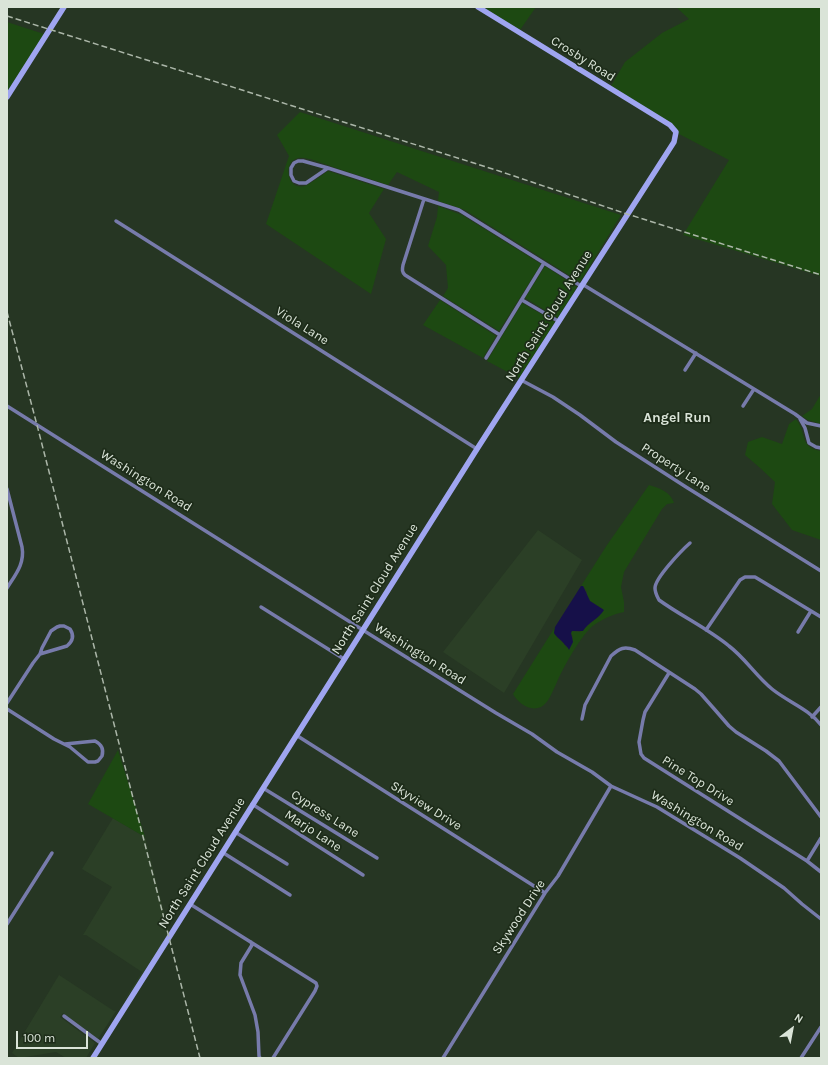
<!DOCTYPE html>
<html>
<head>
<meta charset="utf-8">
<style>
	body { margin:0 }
	#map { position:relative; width:828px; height:1065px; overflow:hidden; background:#263623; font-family:Karla,sans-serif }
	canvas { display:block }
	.frame { position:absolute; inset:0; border:8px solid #dae4d8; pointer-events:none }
	.north { position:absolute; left:772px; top:1009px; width:40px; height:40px; -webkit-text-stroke:3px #1d2c19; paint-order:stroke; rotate:32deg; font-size:11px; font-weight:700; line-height:16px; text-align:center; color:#dae4d8 }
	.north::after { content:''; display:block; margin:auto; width:14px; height:18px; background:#dae4d8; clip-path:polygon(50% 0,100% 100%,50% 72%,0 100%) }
	.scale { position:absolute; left:16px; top:1031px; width:72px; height:18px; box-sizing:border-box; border:2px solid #dae4d8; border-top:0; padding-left:5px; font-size:12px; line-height:14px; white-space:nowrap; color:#dae4d8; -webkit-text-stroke:3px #1d2c19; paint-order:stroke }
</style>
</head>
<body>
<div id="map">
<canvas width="828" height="1065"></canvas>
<div class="frame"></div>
<div class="north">N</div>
<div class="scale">100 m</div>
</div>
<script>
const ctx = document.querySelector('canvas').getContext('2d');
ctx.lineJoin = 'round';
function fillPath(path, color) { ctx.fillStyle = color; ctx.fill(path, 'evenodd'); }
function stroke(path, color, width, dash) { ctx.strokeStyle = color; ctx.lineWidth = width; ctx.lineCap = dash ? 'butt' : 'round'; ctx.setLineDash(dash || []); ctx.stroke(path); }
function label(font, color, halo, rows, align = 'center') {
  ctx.font = font + ' Karla,sans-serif'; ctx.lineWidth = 3.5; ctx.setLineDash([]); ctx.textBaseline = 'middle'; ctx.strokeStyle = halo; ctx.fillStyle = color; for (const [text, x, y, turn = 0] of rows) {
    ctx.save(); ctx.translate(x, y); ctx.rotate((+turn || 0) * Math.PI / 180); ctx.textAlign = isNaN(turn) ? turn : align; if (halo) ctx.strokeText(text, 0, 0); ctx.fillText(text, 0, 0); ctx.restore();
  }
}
const built = new Path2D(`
	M538,530L582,560L504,693L443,652Z
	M113,818L145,837L169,933L131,992L123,1002L141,974L142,972L86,935H83L112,887L82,869Z
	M59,975L114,1011H116L98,1039L63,1013L60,1017L95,1043L86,1058H66L56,1052L19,1058L12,1053Z`);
const green = new Path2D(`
	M483,7H536L520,30Z
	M676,7H821V276L683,235L729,160L679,134H678L679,133L678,130H677L671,123L611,86L625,62L662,33L689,19Z
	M7,22L44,34L7,92Z
	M300,112L621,215L580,282L465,210L438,201L439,192L397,172L388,185L330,166L329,165H328C321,163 306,156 298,158C281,162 288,194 307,185C314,181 321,176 328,171L384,189L369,213L386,239L371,294L266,224L289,156L277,135Z
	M438,206L462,215L541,264L499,331L443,296L448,288L446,265L428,246L437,217Z
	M545,266L577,287L558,318L525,298Z
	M440,300L496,336L483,358L423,325Z
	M522,303L555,322L519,378L487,361Z
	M821,394V424L808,420L802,416L812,409Z
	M796,419C807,432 799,448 821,451V540L792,530L772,504L775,482L759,467L745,455L748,442L762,437L782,444L789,424Z
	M649,485C659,488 671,492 674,503L667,504L662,509L624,572L621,587L624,602V612C613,614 603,619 594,625C581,635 564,666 557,682C553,690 549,703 541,707C530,712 518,703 513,694L555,627L554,633C557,639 564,642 567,648L573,638L571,633L572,631L580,632L598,617L603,609L590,601L587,597V592L583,586H581L607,545Z
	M118,750L145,837L88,804Z`);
const water = new Path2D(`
	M581,586H583L584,588L590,601L604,610C599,619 588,622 583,631H572L571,633L573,642L569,650C568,648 567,646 565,645C562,640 557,638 554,633L555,627Z`);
const street = new Path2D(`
	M328,168L306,183H299L294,181L291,175V168L294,163L298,161H303L328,168L459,210L581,286
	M424,199L403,265C402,270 402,272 405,275L500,335
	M116,221L477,449
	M582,284L795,414L807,423L821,426
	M522,300L558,321
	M486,358L544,263
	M685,370L696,353
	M521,380L553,397L580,415L616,442L686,487L821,571
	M7,406L374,637L496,713L532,734L557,752L592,772L611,786L657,807L740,858L784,888L802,904L821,919
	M743,406L754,389
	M800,419L805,428L809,443L816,447L821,448
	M7,489L22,547C25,564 15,575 7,588
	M690,543C682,550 655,578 655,588C655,593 657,596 659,600C681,616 707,628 729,646C745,658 756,676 772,689C788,702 809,709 821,725
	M261,607L344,659
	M706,630L740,580L745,577H755L765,583L821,617
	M798,632L811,611
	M669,673L645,712L643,720L639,742L641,754L644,758L807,861L821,872
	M7,703L33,663L40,654L42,648L51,631L57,627L60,626H64L70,629C74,635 73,641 67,646L40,654
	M7,709L54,739L70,747L88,762H95L98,761L102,756C104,749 101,744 95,741L65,744
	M812,717L821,707
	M582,719L585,705L611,656C620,648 624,646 635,650L695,689L701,694L716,711L729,726L736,732L766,751L779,761L821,817
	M296,735L545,893
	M263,788L377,858
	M252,804L363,875
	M235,832L287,864
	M222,852L290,895
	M807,861L821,838
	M190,904L316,983L317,986L315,991L273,1058
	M7,924L52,853
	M251,942L252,945L241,963L240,975L255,1015L258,1032L259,1056L260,1058
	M64,1016L102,1044
	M443,1058L545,893L558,876L611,786
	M801,1058L821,1027`);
const secondary = new Path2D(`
	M7,97L64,7
	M93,1058L477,449L674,142L676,132L670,125L478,7`);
const rail = new Path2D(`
	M7,16L499,171L627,214L821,275
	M7,312L37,425L200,1058`);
const streetNames = [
	["Crosby Road",583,59,32],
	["North Saint Cloud Avenue",549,316,-58],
	["Viola Lane",302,326,32],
	["Property Lane",676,468,33],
	["Washington Road",146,481,32],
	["North Saint Cloud Avenue",375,589,-58],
	["Washington Road",420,654,32],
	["Pine Top Drive",698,781,32],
	["Skyview Drive",426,806,32],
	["Cypress Lane",325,814,32],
	["Washington Road",697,821,31],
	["Marjo Lane",313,831,33],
	["North Saint Cloud Avenue",202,863,-58],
	["Skywood Drive",519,917,-57]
];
const neighbourhoodNames = [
	["Angel Run",677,418]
];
fillPath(built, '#2b3f26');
fillPath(green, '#1d4912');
fillPath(water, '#161049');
stroke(street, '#777bab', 3.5);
stroke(secondary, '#9fa5f0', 5.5);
stroke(rail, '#abb6a8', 1.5, [6, 3]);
label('13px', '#dae4d8', '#1d2c19', streetNames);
label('bold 14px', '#dae4d8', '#1d2c19', neighbourhoodNames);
</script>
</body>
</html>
